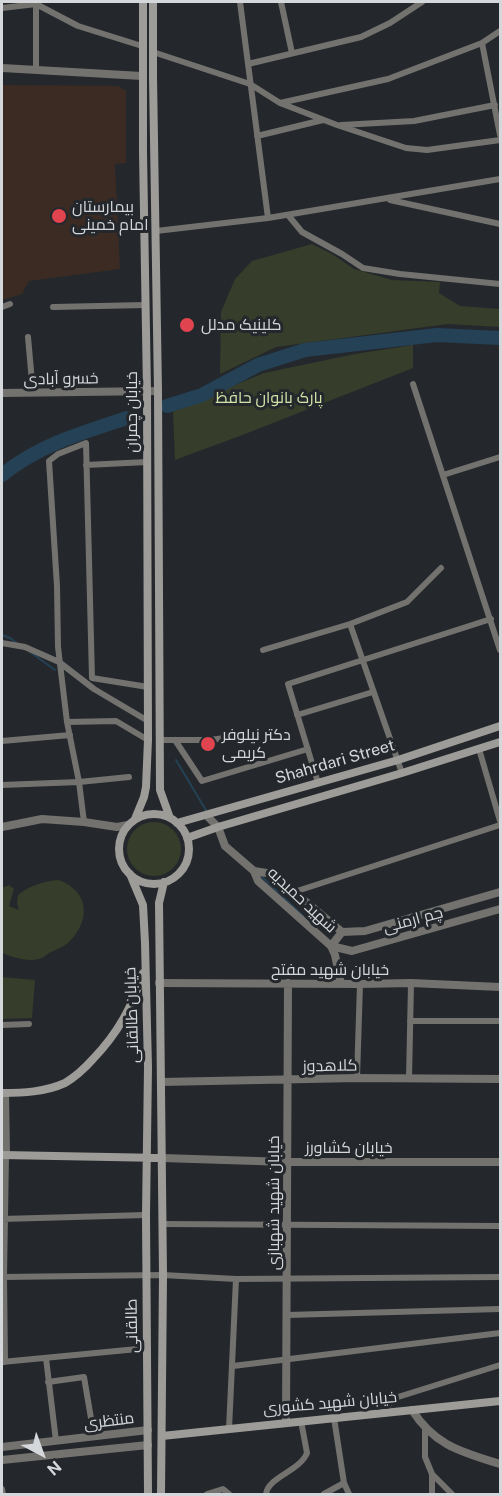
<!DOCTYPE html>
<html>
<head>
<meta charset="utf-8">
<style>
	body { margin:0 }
	#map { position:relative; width:502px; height:1496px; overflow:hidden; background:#24282c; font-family:"Public Sans",sans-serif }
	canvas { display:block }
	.frame { position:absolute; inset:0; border:3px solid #d5d8da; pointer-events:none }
	.north { position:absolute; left:12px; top:1424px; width:60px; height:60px; -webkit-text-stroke:4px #24282c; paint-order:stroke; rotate:139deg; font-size:16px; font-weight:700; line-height:24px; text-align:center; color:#d5d8da }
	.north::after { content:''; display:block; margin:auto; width:21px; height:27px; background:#d5d8da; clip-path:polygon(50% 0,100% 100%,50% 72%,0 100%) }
</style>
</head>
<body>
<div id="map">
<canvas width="502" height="1496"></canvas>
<div class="frame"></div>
<div class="north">N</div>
</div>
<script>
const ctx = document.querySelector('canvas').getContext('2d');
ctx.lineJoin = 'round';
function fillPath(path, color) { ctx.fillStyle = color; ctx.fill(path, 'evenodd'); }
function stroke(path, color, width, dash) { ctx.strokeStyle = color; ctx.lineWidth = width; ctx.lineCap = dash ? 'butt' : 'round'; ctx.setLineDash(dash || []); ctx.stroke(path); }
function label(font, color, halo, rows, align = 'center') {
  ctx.font = font + ' "Public Sans",Cairo,sans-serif'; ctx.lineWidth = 6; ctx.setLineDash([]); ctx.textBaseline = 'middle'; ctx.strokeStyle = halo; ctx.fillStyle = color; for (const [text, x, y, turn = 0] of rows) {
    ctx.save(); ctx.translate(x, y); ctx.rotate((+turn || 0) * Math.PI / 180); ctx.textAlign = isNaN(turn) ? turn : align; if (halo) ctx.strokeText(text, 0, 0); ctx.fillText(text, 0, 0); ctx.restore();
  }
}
const medical = new Path2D(`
	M2,85L118,86L126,91V163L115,164L120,269L29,281L22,294L2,300Z`);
const green = new Path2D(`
	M312,244L332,254L354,269L392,280L440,282L439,293L460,306L500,309V327L448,324L276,347L220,374L221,312L235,279L252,261Z
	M413,345V368L245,434L175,460L173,411L264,373L355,354Z
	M127 849a27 27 0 1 1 54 0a27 27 0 1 1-54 0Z
	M59,880C90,892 91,921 68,943C63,947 57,949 51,952C47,954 43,958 39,959C26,962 13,957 2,953V888L9,885L14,889L9,906L19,910L17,902L18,895C29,886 44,881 59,880Z
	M2,977L35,980L32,1018L2,1019Z`);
const stream = new Path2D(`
	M2,635L10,638L18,644
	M30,652L55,670
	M176,760L207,812
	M259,874L303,916`);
const river = new Path2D(`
	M167,406L202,395L258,365L305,350L437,335L500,338
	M2,475C39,445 81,433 127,418`);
const minor = new Path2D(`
	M240,2L268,218
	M281,2L292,53
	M2,8L36,4L78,26L142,46
	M482,43L500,135
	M153,52L250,84L280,103L337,125L406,148L427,150L500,140
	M248,64L361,37L390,23L422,2
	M36,70V2
	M280,103L388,79L482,43L500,31
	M341,125L414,121L495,105
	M257,136L323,120
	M390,200L500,224
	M288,215L302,232L342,254L363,268L400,274L500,284
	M156,231L268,218L500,179
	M2,307L10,304
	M53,307L145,305
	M28,337L33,393
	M413,384L500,650
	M86,465L147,462
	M443,475L500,457
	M350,624L402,773
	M2,643L25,647L59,662L94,689L148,721
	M263,650L350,624L407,602L441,568
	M297,715L373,692
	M67,722L116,721L148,740
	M160,740H211L250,734
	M175,740L202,781L308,749
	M2,741L70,735
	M479,749L500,821
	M318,783L288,684L491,619
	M2,785L79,782L129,777
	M84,822L79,782L67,722L58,647L57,586L49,461L58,454L86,443L92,678L148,687
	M294,892L500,825
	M410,1021H500
	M2,1025L29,1024
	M357,1078L360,984
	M409,1079L411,983
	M2,1219L146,1215
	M162,1224L500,1226
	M2,1277L163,1275L236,1279L500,1277
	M287,1315L500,1309
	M46,1358L56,1441
	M2,1362L148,1348
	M5,1362L4,1277L6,1155
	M233,1366L500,1333
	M48,1382L84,1377L94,1436
	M388,1413V1405L398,1397L500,1365
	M334,1418L344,1483L349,1494
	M229,1429L236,1279
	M425,1429V1457L432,1474L452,1494
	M432,1474V1494
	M2,1489L3,1494
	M207,1494L223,1489L229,1494
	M266,1494C268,1477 300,1471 307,1453L301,1421
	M324,1494L344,1483`);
const tertiary = new Path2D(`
	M2,68L142,76
	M2,393L158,391
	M206,815L218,827L225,846L254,871L258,881L331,946L335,955L341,984
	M2,827L42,819L84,822L117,827L128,825
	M254,871L273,874L342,932
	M342,932L365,931L500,892
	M331,946L352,951L500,909
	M331,946L342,932
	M159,983L360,984L411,983L500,987
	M161,1082L357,1078L500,1079
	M5,1093L6,1155
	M162,1158L287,1162H500
	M412,1410C435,1446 462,1452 500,1464
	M286,1422L288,983
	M2,1447L148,1430
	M2,1460L148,1445`);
const secondary = new Path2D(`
	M153,2V77L158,391L160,790L170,818
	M119 849a35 35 0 1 1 70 0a35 35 0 1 1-70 0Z
	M135,819L144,797L146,787L148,740L147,391L143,152V2
	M177,823L398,760L500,726
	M187,838L218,827L402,773L500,742
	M130,874L143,905L145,943L148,1067L146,1215L148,1494
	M2,1093C23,1093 45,1092 65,1083C75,1077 85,1068 93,1059C118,1033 132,1007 143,973
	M2,1155L162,1158
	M162,1436C275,1424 388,1413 500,1401
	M161,1494L163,1275L159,903L164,882`);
const markers = [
	[59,216,8,"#e0444e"],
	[187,325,8,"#e0444e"],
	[208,744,8,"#e0444e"]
];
const poiNames = [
	["بیمارستان",72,207],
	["امام خمینی",72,225],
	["کلینیک مدلل",201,325],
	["دکتر نیلوفر",222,735],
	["کریمی",222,753]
];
const streetNames = [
	["خسرو آبادی",61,379,-1],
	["خیابان چمران",132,412,-90],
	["Shahrdari Street",335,762,-16],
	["شهید حمیدیه",302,900,43],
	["چم ارمنی",413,920,-15],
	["خیابان شهید مفتح",330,970],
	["خیابان طالقانی",132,1015,-92],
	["کلاهدوز",330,1066,-1],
	["خیابان کشاورز",349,1148],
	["خیابان شهید شهبازی",274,1203,-90],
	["طالقانی",132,1326,-91],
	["خیابان شهید کشوری",330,1403,-5],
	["منتظری",109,1421,-7]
];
const parkNames = [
	["پارک بانوان حافظ",269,398]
];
fillPath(medical, '#3c2b23');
fillPath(green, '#363d2a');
stroke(stream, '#244156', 2);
stroke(river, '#244156', 14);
stroke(minor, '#73726f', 6);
stroke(tertiary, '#73726f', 8);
stroke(secondary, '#9d9c98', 8);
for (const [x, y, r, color] of markers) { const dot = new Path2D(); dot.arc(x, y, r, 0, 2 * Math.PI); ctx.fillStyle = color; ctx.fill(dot); stroke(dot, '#24282c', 2); }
label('16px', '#d5d8da', '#24282c', poiNames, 'left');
label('16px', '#d5d8da', '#24282c', streetNames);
label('16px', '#cee2a8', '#24282c', parkNames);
</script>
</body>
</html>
